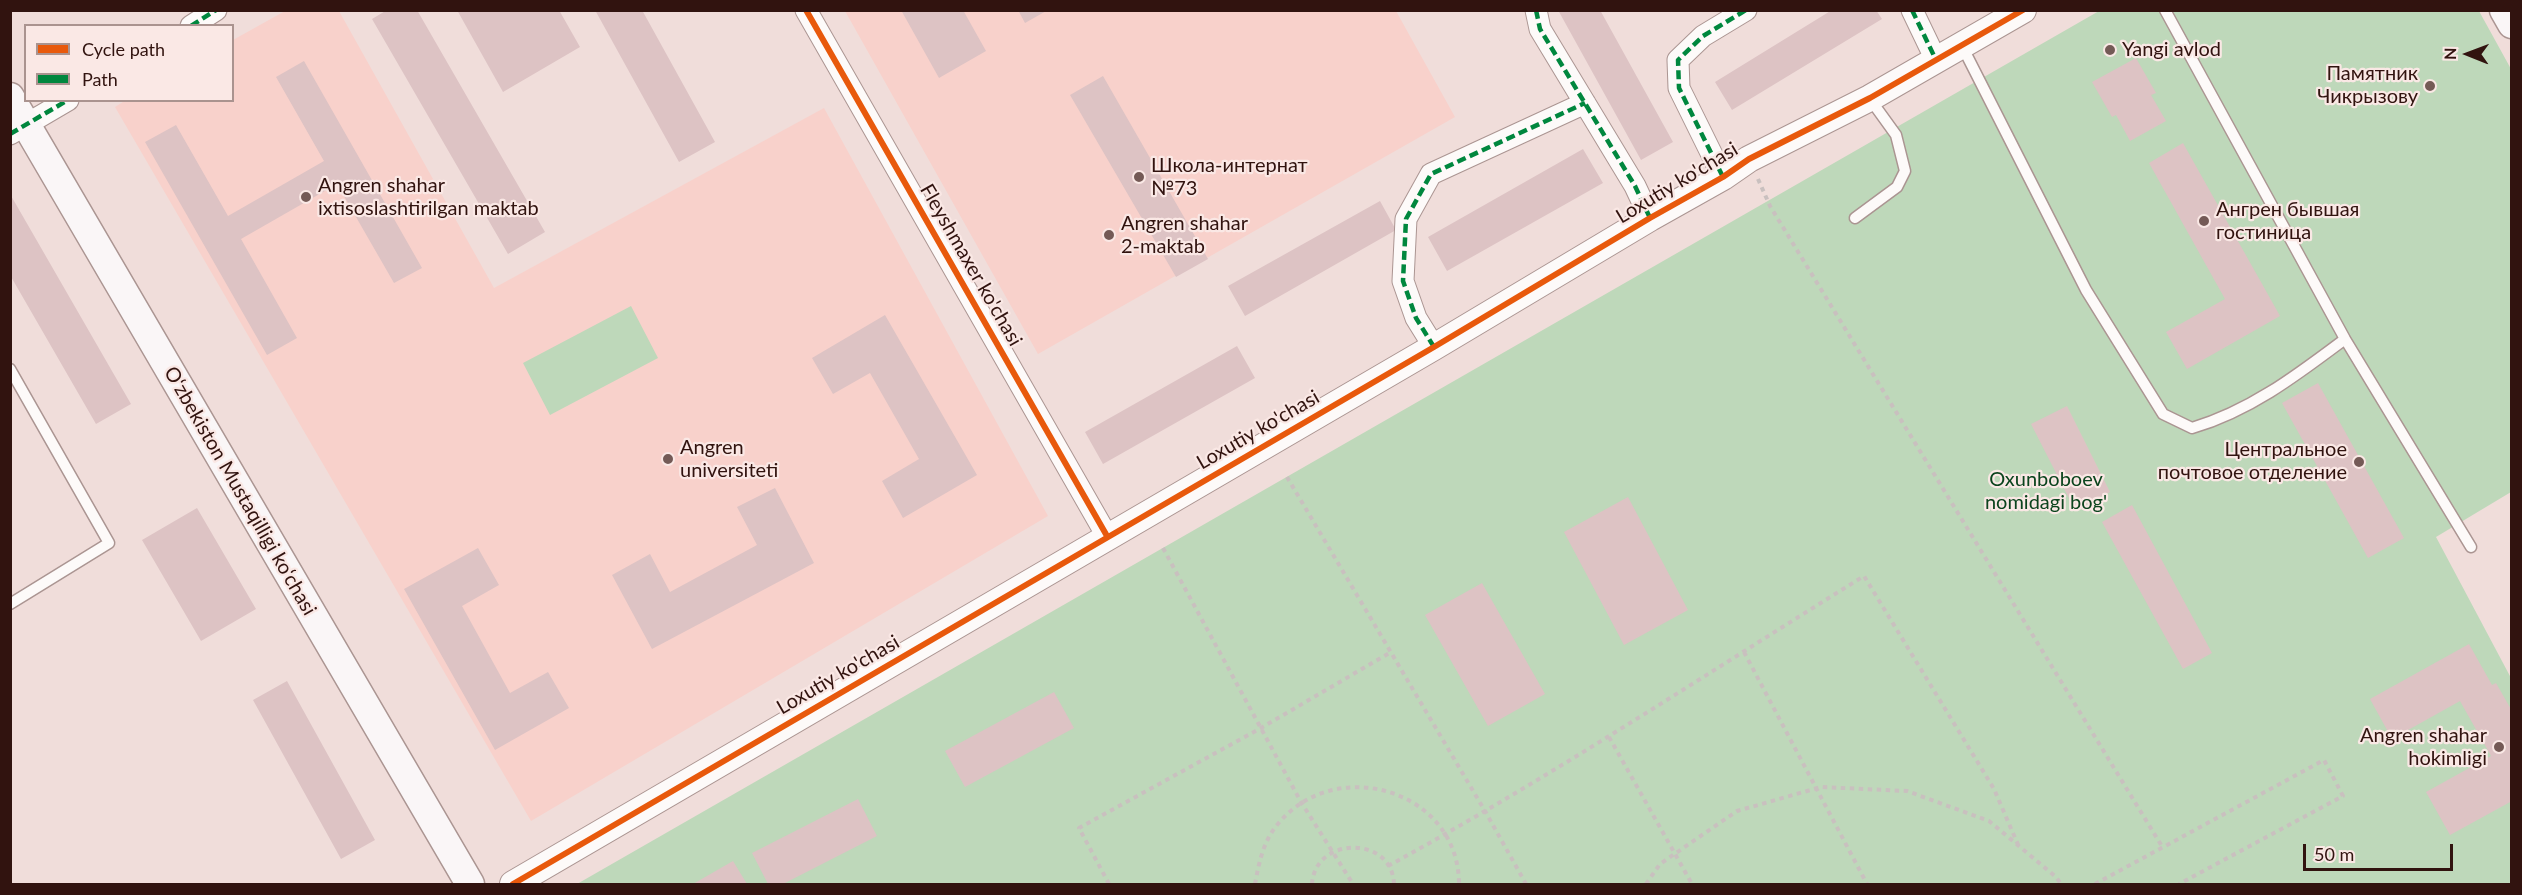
<!DOCTYPE html>
<html>
<head>
<meta charset="utf-8">
<style>
	body { margin:0 }
	#map { position:relative; width:2522px; height:895px; overflow:hidden; background:#f0ddda; font-family:Lato,sans-serif }
	canvas { display:block }
	.frame { position:absolute; inset:0; border:12px solid #31130f; pointer-events:none }
	.legend { position:absolute; left:24px; top:24px; width:210px; height:78px; box-sizing:border-box; background:#fae8e5; border:2px solid #aa938f; margin:0; padding:8px 10px; list-style:none; font-size:18px; color:#31130f }
	.legend li { display:flex; align-items:center; gap:12px; height:30px }
	.legend b { width:30px; border:2px solid #aa938f }
	.north { position:absolute; left:2438px; top:24px; width:60px; height:60px; -webkit-text-stroke:4px #fae8e5; paint-order:stroke; rotate:271deg; font-size:16px; font-weight:700; line-height:24px; text-align:center; color:#31130f }
	.north::after { content:''; display:block; margin:auto; width:21px; height:27px; background:#31130f; clip-path:polygon(50% 0,100% 100%,50% 72%,0 100%) }
	.scale { position:absolute; left:2303px; top:844px; width:150px; height:27px; box-sizing:border-box; border:3px solid #31130f; border-top:0; padding-left:8px; font-size:18px; line-height:21px; white-space:nowrap; color:#31130f; -webkit-text-stroke:4px #fae8e5; paint-order:stroke }
</style>
</head>
<body>
<div id="map">
<canvas width="2522" height="895"></canvas>
<div class="frame"></div>
<ul class="legend">
<li><b style="height:8px;background:#e8590c"></b>Cycle path</li>
<li><b style="height:8px;background:#00873e"></b>Path</li>
</ul>
<div class="north">N</div>
<div class="scale">50 m</div>
</div>
<script>
const ctx = document.querySelector('canvas').getContext('2d');
ctx.lineJoin = 'round';
function fillPath(path, color) { ctx.fillStyle = color; ctx.fill(path, 'evenodd'); }
function stroke(path, color, width, dash) { ctx.strokeStyle = color; ctx.lineWidth = width; ctx.lineCap = dash ? 'butt' : 'round'; ctx.setLineDash(dash || []); ctx.stroke(path); }
function label(font, color, halo, rows, align = 'center') {
  ctx.font = font + ' Lato,sans-serif'; ctx.lineWidth = 4.5; ctx.setLineDash([]); ctx.textBaseline = 'middle'; ctx.strokeStyle = halo; ctx.fillStyle = color; for (const [text, x, y, turn = 0] of rows) {
    ctx.save(); ctx.translate(x, y); ctx.rotate((+turn || 0) * Math.PI / 180); ctx.textAlign = isNaN(turn) ? turn : align; if (halo) ctx.strokeText(text, 0, 0); ctx.fillText(text, 0, 0); ctx.restore();
  }
}
const built = new Path2D(`
	M285,11H339L494,288L824,108L1048,516L531,821L115,107L126,100H232L233,40Z
	M845,11H1396L1455,117L1038,354Z`);
const green = new Path2D(`
	M2099,11H2479L2511,69V492L2436,537L2511,678V884H577Z
	M631,306L658,358L550,415L523,363Z`);
const building = new Path2D(`
	M387,10H417L545,232L508,254L372,19Z
	M457,10H559L580,47L503,92Z
	M595,10H642L715,142L679,162Z
	M901,10H963L986,51L939,78Z
	M1018,10H1048L1025,23Z
	M1558,10H1600L1673,142L1641,160Z
	M1832,10H1876L1882,19L1732,110L1715,82Z
	M2136,58L2156,93L2151,95L2166,121L2130,141L2116,115L2112,117L2092,82Z
	M304,61L422,268L394,283L337,184L241,239L297,338L267,355L145,142L176,125L228,216L324,161L276,77Z
	M1103,76L1208,259L1176,277L1070,95Z
	M2183,143L2280,316L2187,369L2166,332L2225,299L2149,163Z
	M1583,149L1603,183L1447,271L1428,237Z
	M10,194L131,404L96,424L10,275Z
	M1380,201L1396,230L1245,316L1228,286Z
	M885,315L977,475L903,518L882,481L919,459L870,373L833,394L812,358Z
	M1237,346L1255,378L1103,464L1085,432Z
	M2318,383L2404,538L2368,558L2282,403Z
	M2067,406L2110,492L2075,510L2031,424Z
	M775,488L814,563L652,649L612,575L650,554L670,592L757,545L737,507Z
	M1628,497L1688,610L1624,645L1564,532Z
	M2132,505L2212,653L2183,669L2102,522Z
	M197,508L256,609L201,641L142,540Z
	M478,548L499,585L462,606L510,693L548,672L569,708L495,750L404,589Z
	M1482,583L1545,694L1488,726L1425,615Z
	M2469,644L2492,685L2496,683L2512,711V801L2450,835L2426,792L2491,756L2460,701L2392,739L2370,699Z
	M287,681L375,840L341,859L253,700Z
	M1054,692L1074,728L965,787L945,751Z
	M858,799L877,836L783,884H768L752,853Z
	M733,861L747,884H693Z`);
const path = new Path2D(`
	M1758,179L1770,206L2163,848
	M1287,477L1485,811L1526,884
	M1163,548L1301,802L1353,884
	M1744,652L1867,884
	M1609,737L1692,884
	M1388,866C1551,777 1706,674 1864,576L1994,789L2019,847
	M1109,884L1079,828L1261,728L1391,652
	M1255,884C1259,863 1263,842 1277,825C1335,753 1459,790 1459,884
	M1312,884C1315,836 1392,835 1394,884
	M1646,884L1660,864L1737,811L1821,787L1907,791L1989,821L2056,877L2061,884
	M2095,884L2324,760L2343,796L2179,884`);
const service = new Path2D(`
	M2165,10L2345,339L2471,547
	M1962,46L2086,290L2163,414L2192,428C2250,411 2297,375 2345,339
	M1855,218L1897,187L1905,171L1896,135L1870,99
	M10,369L109,543L10,604`);
const minor = new Path2D(`
	M806,10L1107,536
	M1536,10L1540,29L1635,186L1650,218
	M1912,10L1936,60
	M191,26L216,10
	M10,134L68,100
	M1723,177L1679,88L1678,60L1703,36L1746,10
	M1434,347L1416,318L1403,281L1406,219L1431,174L1585,103`);
const tertiary = new Path2D(`
	M513,884L1434,347L1650,218L1723,177L1749,159L1870,98L2023,10`);
const secondary = new Path2D(`
	M2504,10L2512,24
	M10,97L470,884`);
const quiet = new Path2D(`
	M1536,10L1540,29L1635,186L1650,218
	M1912,10L1936,60
	M191,26L216,10
	M10,134L68,100
	M1723,177L1679,88L1678,60L1703,36L1746,10
	M1434,347L1416,318L1403,281L1406,219L1431,174L1585,103`);
const cycleway = new Path2D(`
	M806,10L1107,536
	M513,884L1434,347L1650,218L1723,177L1749,159L1870,98L2023,10`);
const markers = [
	[2110,50,6,"#745a56"],
	[2430,86,6,"#745a56"],
	[1139,177,6,"#745a56"],
	[306,197,6,"#745a56"],
	[2204,221,6,"#745a56"],
	[1109,235,6,"#745a56"],
	[668,459,6,"#745a56"],
	[2359,462,6,"#745a56"],
	[2499,747,6,"#745a56"]
];
const poiNames = [
	["Yangi avlod",2122,50],
	["Памятник",2418,74,"right"],
	["Чикрызову",2418,97,"right"],
	["Школа-интернат",1151,166],
	["№73",1151,189],
	["Angren shahar",318,186],
	["ixtisoslashtirilgan maktab",318,209],
	["Ангрен бывшая",2216,210],
	["гостиница",2216,233],
	["Angren shahar",1121,224],
	["2-maktab",1121,247],
	["Angren",680,448],
	["universiteti",680,471],
	["Центральное",2347,450,"right"],
	["почтовое отделение",2347,473,"right"],
	["Angren shahar",2487,736,"right"],
	["hokimligi",2487,759,"right"]
];
const streetNames = [
	["Loxutiy ko'chasi",1677,183,-31],
	["Fleyshmaxer ko'chasi",971,265,60],
	["Loxutiy ko'chasi",1258,430,-30],
	["O‘zbekiston Mustaqilligi ko‘chasi",240,491,60],
	["Loxutiy ko'chasi",838,675,-30]
];
const parkNames = [
	["Oxunboboev",2046,480],
	["nomidagi bog'",2046,503]
];
fillPath(built, '#f8d1cb');
fillPath(green, '#bed8ba');
fillPath(building, '#ddc3c4');
stroke(service, '#ab9592', 13);
stroke(minor, '#ab9592', 23);
stroke(tertiary, '#ab9592', 28);
stroke(secondary, '#ab9592', 31);
stroke(path, '#c9c0bf', 4, [4.5, 4.5]);
stroke(service, '#fdfaf9', 10);
stroke(minor, '#fdfaf9', 21);
stroke(tertiary, '#fdfaf9', 26);
stroke(secondary, '#faf6f7', 28);
stroke(quiet, '#00873e', 4.5, [9, 4.5]);
stroke(cycleway, '#e8590c', 6);
for (const [x, y, r, color] of markers) { const dot = new Path2D(); dot.arc(x, y, r, 0, 2 * Math.PI); ctx.fillStyle = color; ctx.fill(dot); stroke(dot, '#fae8e5', 2); }
label('20px', '#31130f', '#fae8e5', poiNames, 'left');
label('20px', '#31130f', '#fae8e5', streetNames);
label('20px', '#0b441d', '#fae8e5', parkNames);
</script>
</body>
</html>
